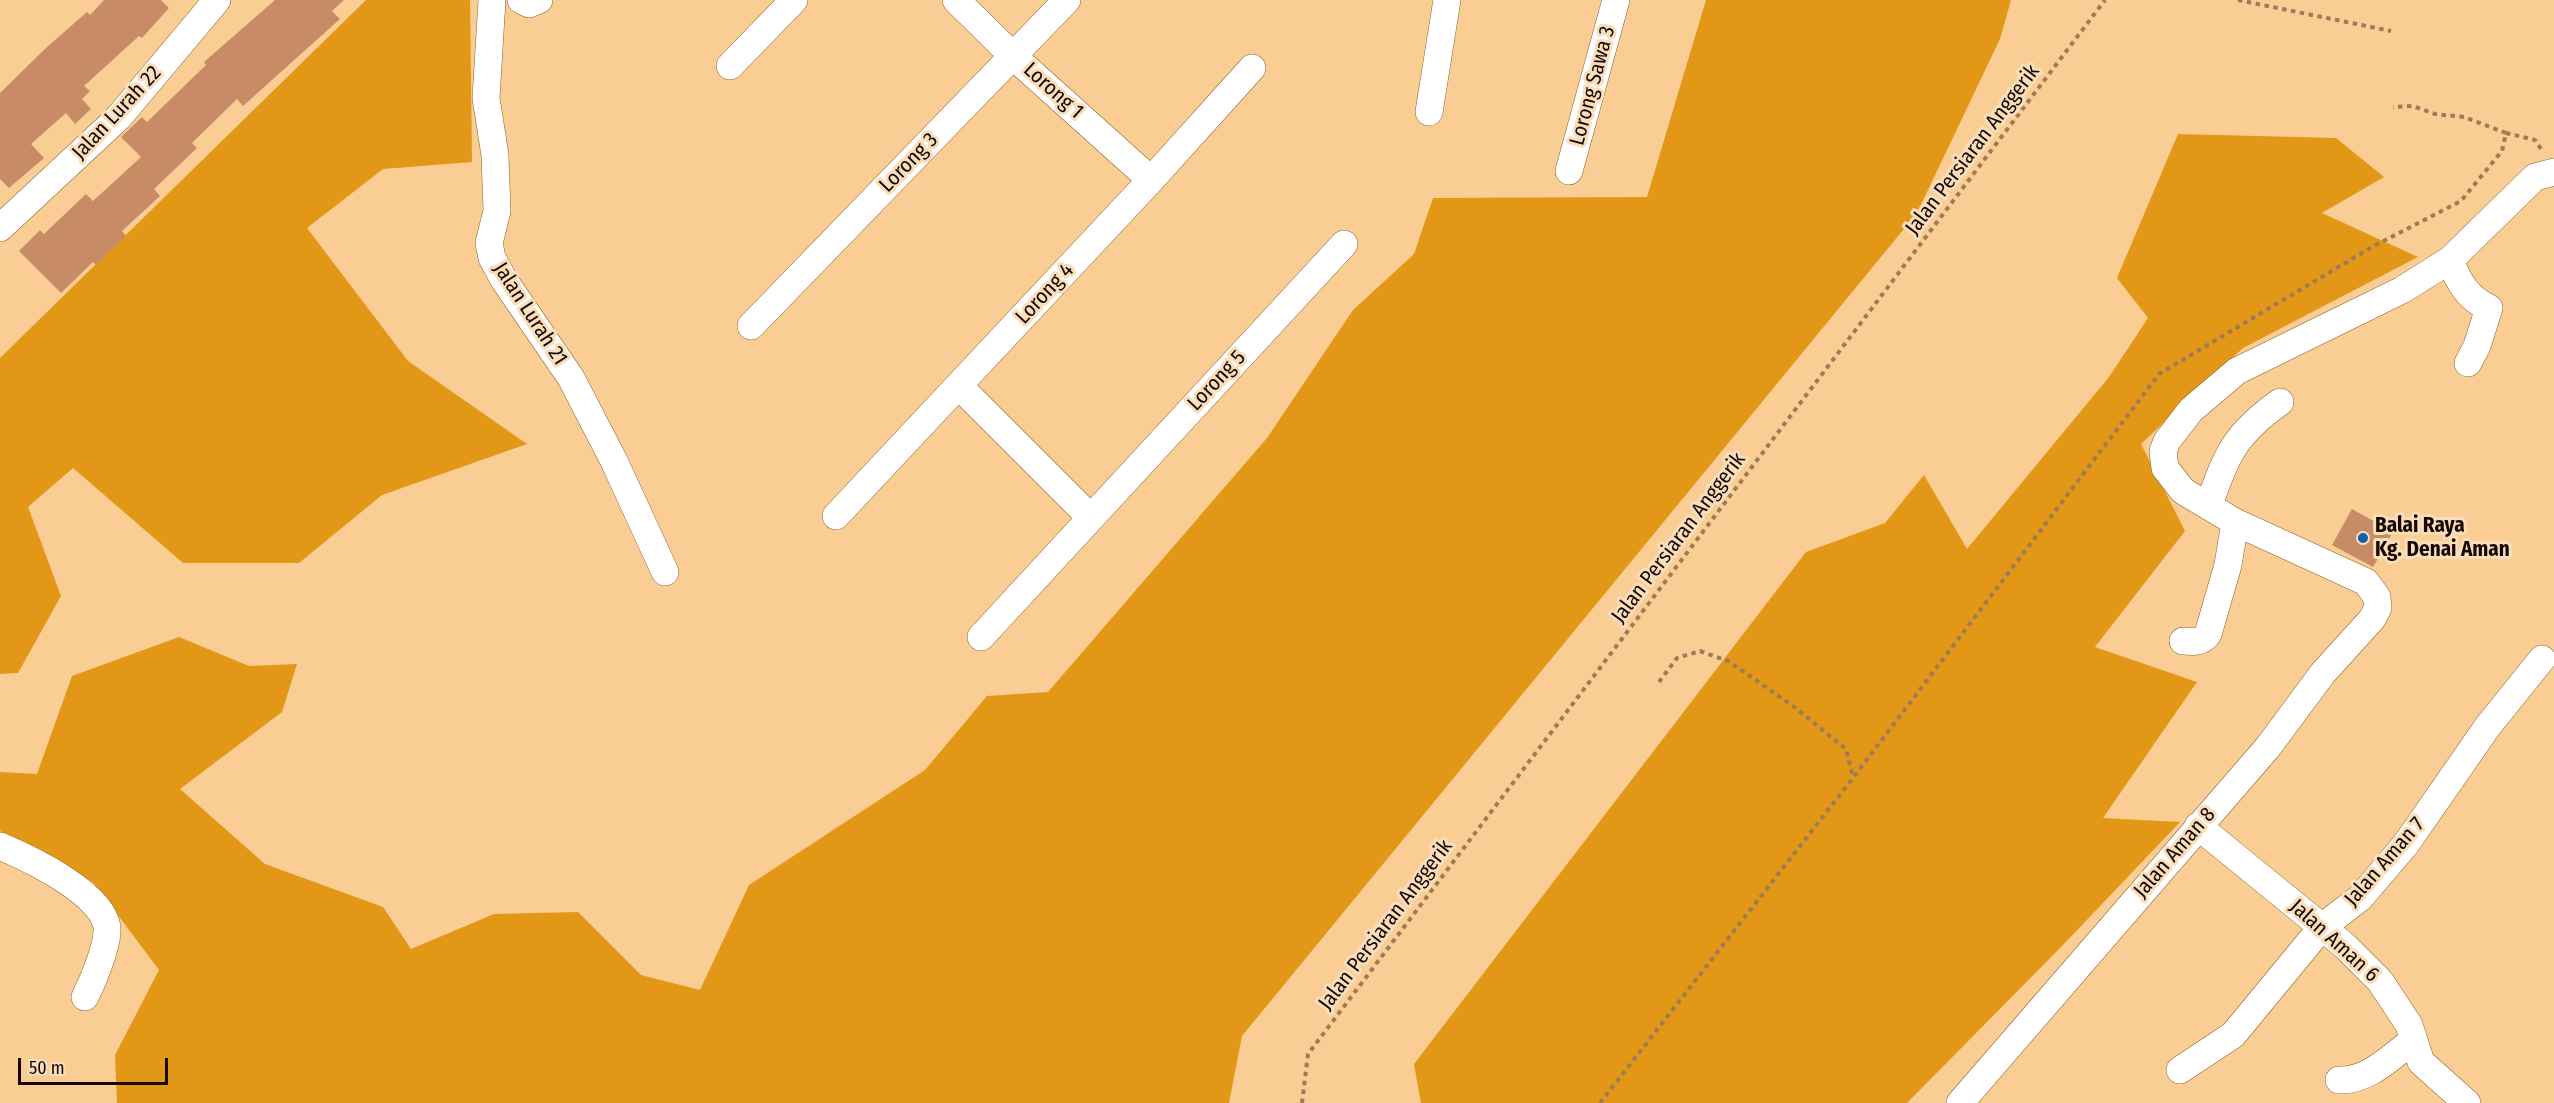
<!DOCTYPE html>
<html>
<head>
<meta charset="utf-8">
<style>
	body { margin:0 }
	#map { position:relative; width:2554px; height:1103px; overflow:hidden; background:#facd94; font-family:"Fira Sans Condensed",sans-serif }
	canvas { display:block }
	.scale { position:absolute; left:18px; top:1058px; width:150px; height:27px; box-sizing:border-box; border:3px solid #160700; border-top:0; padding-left:8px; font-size:18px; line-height:21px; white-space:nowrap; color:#160700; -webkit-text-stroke:4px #f9debc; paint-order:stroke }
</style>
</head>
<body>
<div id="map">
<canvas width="2554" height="1103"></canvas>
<div class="scale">50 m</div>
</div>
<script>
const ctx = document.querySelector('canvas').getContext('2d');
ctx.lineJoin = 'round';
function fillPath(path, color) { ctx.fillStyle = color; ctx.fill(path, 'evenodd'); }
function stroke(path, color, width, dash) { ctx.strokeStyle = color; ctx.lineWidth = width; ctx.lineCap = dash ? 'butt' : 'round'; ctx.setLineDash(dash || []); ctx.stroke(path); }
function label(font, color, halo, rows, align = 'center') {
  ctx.font = font + ' "Fira Sans Condensed",sans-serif'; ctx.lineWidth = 6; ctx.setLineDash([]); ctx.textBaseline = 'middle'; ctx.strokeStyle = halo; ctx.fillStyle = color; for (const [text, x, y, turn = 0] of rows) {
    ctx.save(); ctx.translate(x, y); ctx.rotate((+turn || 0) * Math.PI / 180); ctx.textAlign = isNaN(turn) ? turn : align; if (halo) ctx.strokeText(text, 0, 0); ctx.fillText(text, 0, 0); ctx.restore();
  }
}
const forest = new Path2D(`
	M366,0H470L472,162L383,169L307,228L408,361L527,444L382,495L299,563H183L73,468L28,507L61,596L18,673L0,674V358Z
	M1706,0H2011L2000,39L1917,213L1242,1036L1229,1103H117L115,1055L159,970L94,883L0,831V772L37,774L72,676L179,637L249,666L297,664L282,712L180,789L265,864L383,907L411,949L494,914L578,912L641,975L700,990L749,885L925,770L987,696L1048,692L1267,438L1353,310L1414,254L1433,198L1647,197Z
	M2178,134L2336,138L2384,177L2322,213L2418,257L2243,348L2141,444L2185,531L2095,647L2197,682L2103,818L2180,822L2063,945L1907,1103H1421L1414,1064L1806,552L1885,523L1924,475L1967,549L2109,377L2148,318L2117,278Z`);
const building = new Path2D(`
	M104,0H161L169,8L142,38L139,36L84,86L90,91L82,99L91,109L75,124L66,113L31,144L44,158L9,188L0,179V93L47,47L87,12L90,15Z
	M275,0H344L332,11L340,19L243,106L237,99L192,143L197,148L154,189L160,196L122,231L126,236L96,265L93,262L61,293L19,251L40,230L44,234L86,194L93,201L141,157L121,137L142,117L147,122L206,65L204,62Z
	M2352,509L2393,532L2373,567L2332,545Z`);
const path = new Path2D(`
	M2238,0L2391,31
	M2506,133L2535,140L2543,152
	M1659,682L1677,658L1700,651L1728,661L1793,706L1846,749L1853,777
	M1302,1103L1308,1054L2105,0
	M1600,1103L1853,778L2159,374L2372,247L2461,201L2502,151L2506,133L2464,117L2435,114L2413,106L2393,107`);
const minor = new Path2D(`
	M492,0L486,98L495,155L497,211L489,243L492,258L504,280L571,378L614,461L665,572
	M521,0L529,4L539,0
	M956,0L1013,56L1151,180
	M730,66L794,0
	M1429,112L1447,0
	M1569,171L1616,0
	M0,228L119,117L217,0
	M2450,260C2458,281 2467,298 2489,308L2477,346L2468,363
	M751,326L1067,0
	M959,386L1091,518
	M2209,505C2226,455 2235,434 2280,402
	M836,516L1151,180L1252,68
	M981,637L1344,244
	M2183,641C2194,642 2201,643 2208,634L2228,565L2235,522
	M2198,826L2345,946L2380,981L2409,1025L2421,1062L2467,1103
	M0,846C28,858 110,896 107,932C106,950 93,981 85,997
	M2180,1070L2233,1035L2322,927L2360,898L2406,844L2488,726L2542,659
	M2339,1080C2369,1081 2390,1057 2414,1040
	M1960,1103L2268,747L2323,673L2372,619L2378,608L2377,597L2366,582L2235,522L2183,491L2165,468L2163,451L2167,441L2191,410L2237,371L2402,290L2450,260L2535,177L2554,172`);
const markers = [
	[2363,538,6,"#0d61af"]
];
const streetNames = [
	["Lorong Sawa 3",1593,86,-75],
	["Lorong 1",1053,91,42],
	["Jalan Lurah 22",117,113,-47],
	["Jalan Persiaran Anggerik",1973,150,-53],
	["Lorong 3",909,163,-46],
	["Lorong 4",1045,294,-47],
	["Jalan Lurah 21",530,314,57],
	["Lorong 5",1217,381,-47],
	["Jalan Persiaran Anggerik",1679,538,-53],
	["Jalan Aman 8",2175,853,-49],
	["Jalan Aman 7",2385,862,-49],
	["Jalan Persiaran Anggerik",1386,925,-53],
	["Jalan Aman 6",2334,941,42]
];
const poiNames = [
	["Balai Raya",2375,526],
	["Kg. Denai Aman",2375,550]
];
fillPath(forest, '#e29716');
fillPath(building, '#c78c66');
stroke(minor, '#8b632a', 28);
stroke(path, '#9c7b57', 4, [4.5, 4.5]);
stroke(minor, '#fff', 27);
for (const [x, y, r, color] of markers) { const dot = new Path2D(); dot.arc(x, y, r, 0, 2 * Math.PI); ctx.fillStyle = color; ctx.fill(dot); stroke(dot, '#f9debc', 2); }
label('21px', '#160700', '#f9debc', streetNames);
label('bold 21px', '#160700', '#f9debc', poiNames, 'left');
</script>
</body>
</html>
